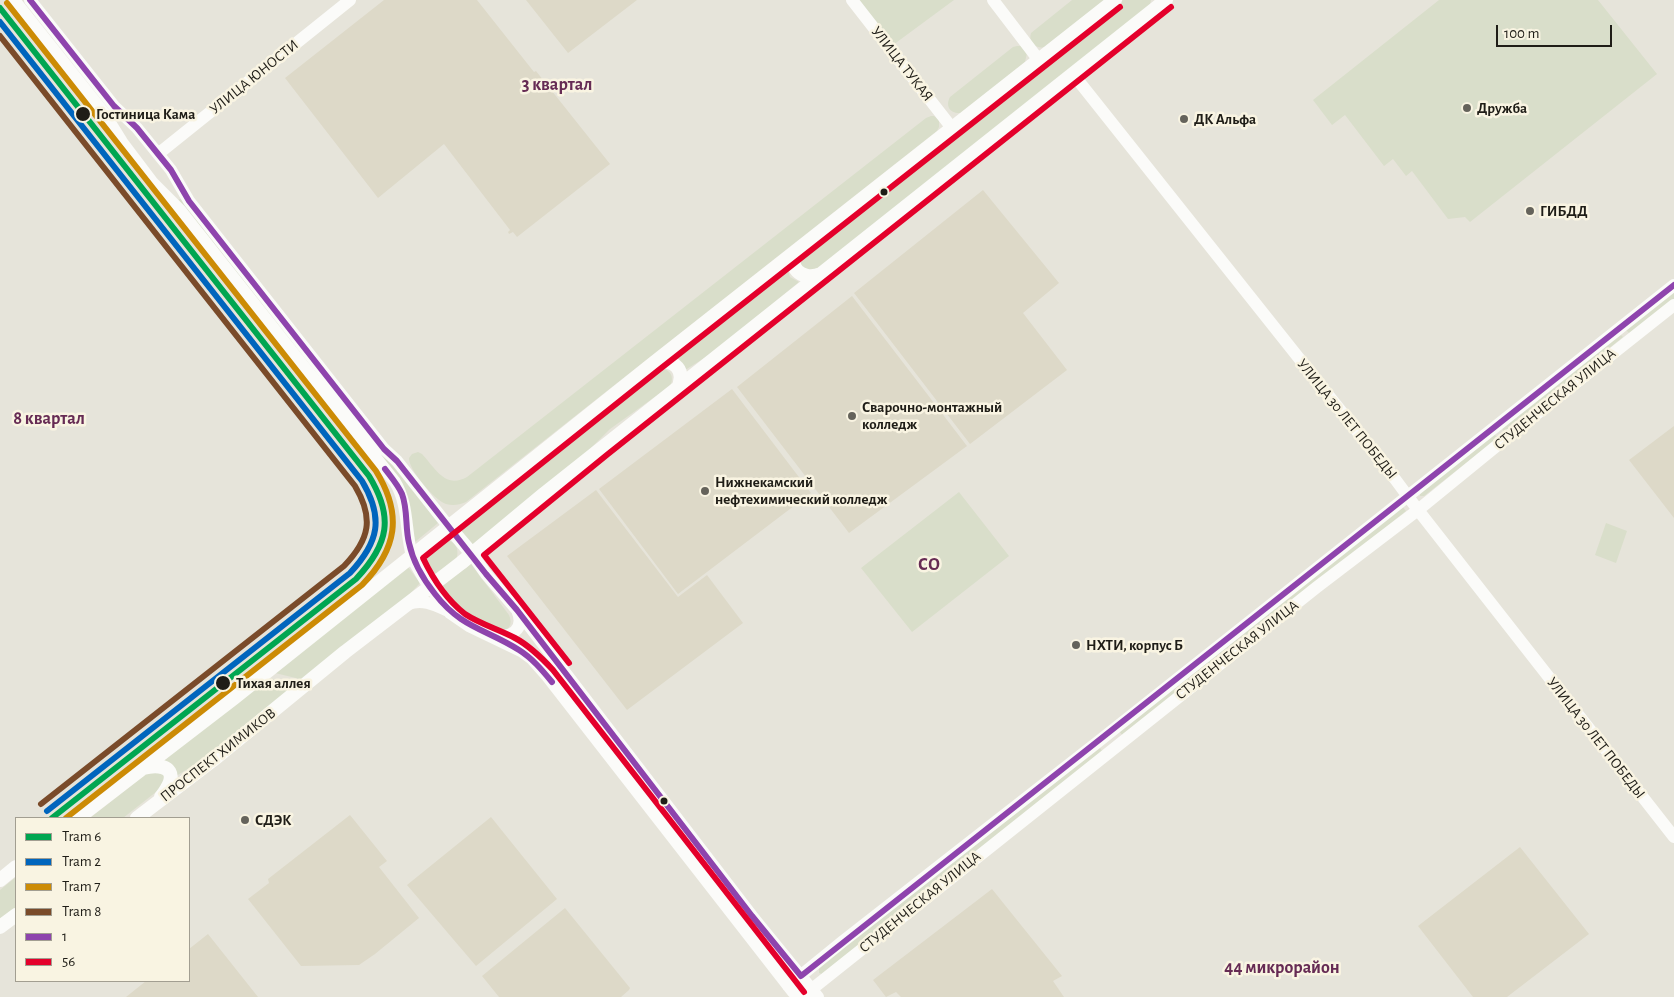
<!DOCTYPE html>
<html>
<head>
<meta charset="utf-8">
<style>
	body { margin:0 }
	#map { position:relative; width:1674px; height:997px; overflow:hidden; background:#e6e4da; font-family:"Alegreya Sans",sans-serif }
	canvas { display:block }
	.legend { position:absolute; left:15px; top:817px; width:175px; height:165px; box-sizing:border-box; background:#f9f4e2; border:1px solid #a29e91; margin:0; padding:6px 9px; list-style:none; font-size:15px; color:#1f1d17 }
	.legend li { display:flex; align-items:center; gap:10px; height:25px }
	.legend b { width:25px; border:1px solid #a29e91 }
	.scale { position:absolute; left:1496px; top:25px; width:116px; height:22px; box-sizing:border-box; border:2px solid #1f1d17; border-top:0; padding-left:6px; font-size:15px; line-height:18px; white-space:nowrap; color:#1f1d17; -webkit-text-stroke:4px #f9f4e2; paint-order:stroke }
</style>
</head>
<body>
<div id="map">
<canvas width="1674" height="997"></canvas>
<ul class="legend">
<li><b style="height:6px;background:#00a651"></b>Tram 6</li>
<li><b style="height:6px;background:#0065bd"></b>Tram 2</li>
<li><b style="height:6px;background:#cc8b05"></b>Tram 7</li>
<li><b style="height:6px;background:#7a4b2a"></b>Tram 8</li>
<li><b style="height:6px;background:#8e44ad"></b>1</li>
<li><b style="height:6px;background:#e4002b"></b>56</li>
</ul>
<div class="scale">100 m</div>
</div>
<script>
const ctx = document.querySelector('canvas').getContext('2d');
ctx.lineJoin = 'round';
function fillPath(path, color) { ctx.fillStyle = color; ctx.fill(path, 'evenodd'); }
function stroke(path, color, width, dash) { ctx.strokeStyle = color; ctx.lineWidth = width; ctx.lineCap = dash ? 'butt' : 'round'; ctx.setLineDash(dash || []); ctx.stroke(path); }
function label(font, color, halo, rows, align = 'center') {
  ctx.font = font + ' "Alegreya Sans",sans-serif'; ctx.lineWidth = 5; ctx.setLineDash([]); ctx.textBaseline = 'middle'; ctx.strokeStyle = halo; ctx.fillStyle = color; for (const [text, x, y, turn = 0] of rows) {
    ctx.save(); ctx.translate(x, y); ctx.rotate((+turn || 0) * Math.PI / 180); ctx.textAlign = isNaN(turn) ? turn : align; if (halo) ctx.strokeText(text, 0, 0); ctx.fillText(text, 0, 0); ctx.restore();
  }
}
const built = new Path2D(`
	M384,0H477L534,72L536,71L610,164L517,237L513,232L509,234L508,232L510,230L444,144L378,198L285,78Z
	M526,0H637L568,53Z
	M983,190L1059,283L1023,313L1067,370L970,444L854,293Z
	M852,296L967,446L849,533L737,387Z
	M732,389L811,493L678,594L599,489Z
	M1674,426V518L1629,460Z
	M596,490L678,597L707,575L743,623L627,710L507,556Z
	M350,815L387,861L379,867L419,918L375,954L359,965L301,966L248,899L269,883L268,879Z
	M491,817L557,899L476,966L407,885Z
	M1520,847L1589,934L1507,997H1473L1418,926Z
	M992,889L1062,976L1053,981L1064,997H901L896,992L886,997L873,980Z
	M565,908L630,988L629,990L621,997H499L482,976Z
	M208,934L258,997H126L146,981H189V949Z`);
const green = new Path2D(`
	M859,0H954L893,45Z
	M1072,0H1104L1045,47C1035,49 1028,43 1031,33Z
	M1123,0H1151L1150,5L812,273L799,265L803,254Z
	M1439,0H1598L1657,74L1470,222L1465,217L1448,219L1412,171L1406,176L1393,159L1384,166L1345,115L1332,125L1313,100Z
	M1017,46H1021L1027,53L1025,62L961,113C950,114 945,106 950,97L1013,47Z
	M931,116H934L939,120V127L937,131L466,502C459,505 453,506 446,504C435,501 408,469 409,458L412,454L418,452L422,454C436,469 445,489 467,477L926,118Z
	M182,198L438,523L415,542L407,496L178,200Z
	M786,265L790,277L799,282L711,354L685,370L683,364L674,357Z
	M1674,292V299L1630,334L1626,330Z
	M1621,335L1623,337L1505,433L1501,427Z
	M660,369C670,368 675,377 670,386L610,429L584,455L472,546L458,527Z
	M1494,434L1498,438L1424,496H1420V493Z
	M959,492L1009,556L912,632L861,568Z
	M1402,506L1406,511L1123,736L1119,731Z
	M1606,523L1627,531L1616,563L1595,555Z
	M444,540C455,540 459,548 457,557L437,573H430L422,562C423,552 436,544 444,540Z
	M471,564L509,615C512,622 511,627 505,631C474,630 456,611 438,589Z
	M408,567L420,583L407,597L304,680L275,673Z
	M539,652L785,964L783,966L535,654Z
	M269,678L297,685L209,756L176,776L169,763L164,760Z
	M1100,748L1103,752L822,974L819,973V967Z
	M151,770L165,775L161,788L123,818H90Z
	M16,877V907L0,919V890Z`);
const secondary = new Path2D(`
	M14,0L104,113L122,142L153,183L180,210L395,482C409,505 405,531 412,556
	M30,0L114,106L137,128L171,170L189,201L384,449L397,461L449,527
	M852,0L952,128
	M993,0L1038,59
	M1073,74L1395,479L1418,510L1674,837
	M158,154L350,0
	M472,554L486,574L517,610L752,916L818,997
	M430,587L450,613L469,626L521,651L532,659L547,676L793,992
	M408,604C422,599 433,604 446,610
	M492,636C510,638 526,631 517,610
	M788,986L842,942L1099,741L1674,285
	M802,997L1317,587L1418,510L1510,435L1674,305`);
const primary = new Path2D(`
	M799,249C785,266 801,282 821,274
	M655,362C675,358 687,371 677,390
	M449,527L472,554
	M412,556L430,587
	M143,768C154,765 175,764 170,782C168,787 164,793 161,797
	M78,818L234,698L655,362L1115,0
	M137,818L213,760L345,652L461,563L544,494L1166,0
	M0,880L16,867
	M0,927L16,915`);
const bus1 = new Path2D(`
	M30,0L114,106L137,128L171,170L189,201L384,449L397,461L486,574L517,610L752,916L801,976L1674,285
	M385,469C391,477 398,485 402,494C408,510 405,527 409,543C413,562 423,579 435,594C461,628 486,629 519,650C532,658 542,670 552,682`);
const bus2 = new Path2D(`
	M569,663L484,555L608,454L1171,7
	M804,992L553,670C541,657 530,646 515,638C498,629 480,624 465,614C447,600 433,579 423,558L660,369L1120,7`);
const tram1 = new Path2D(`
	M0,8L369,476C394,517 389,544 356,579L52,818`);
const tram2 = new Path2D(`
	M0,22L362,481C384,518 379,542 350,573L47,811`);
const tram3 = new Path2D(`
	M7,3L376,471C403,515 397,549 362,585L66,818`);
const tram4 = new Path2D(`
	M0,36L355,486C374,518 370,539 344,566L41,804`);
const markers = [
	[1467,108,5,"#65635b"],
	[83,114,8,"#1f1d17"],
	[1184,119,5,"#65635b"],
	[884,192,4.5,"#1f1d17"],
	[1530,211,5,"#65635b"],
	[852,416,5,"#65635b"],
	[705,491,5,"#65635b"],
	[1076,645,5,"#65635b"],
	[223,683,8,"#1f1d17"],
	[664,801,4.5,"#1f1d17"],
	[245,820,5,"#65635b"]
];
const streetNames = [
	["УЛИЦА ТУКАЯ",902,64,52],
	["УЛИЦА ЮНОСТИ",254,77,-39],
	["СТУДЕНЧЕСКАЯ УЛИЦА",1555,399,-39],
	["УЛИЦА 30 ЛЕТ ПОБЕДЫ",1347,419,51],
	["СТУДЕНЧЕСКАЯ УЛИЦА",1237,650,-38],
	["УЛИЦА 30 ЛЕТ ПОБЕДЫ",1596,738,52],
	["ПРОСПЕКТ ХИМИКОВ",218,755,-38],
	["СТУДЕНЧЕСКАЯ УЛИЦА",920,902,-39]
];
const poiNames = [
	["Дружба",1477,108],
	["ДК Альфа",1194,119],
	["ГИБДД",1540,211],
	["Сварочно-монтажный",862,407],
	["колледж",862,424],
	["Нижнекамский",715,482],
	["нефтехимический колледж",715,499],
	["НХТИ, корпус Б",1086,645],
	["СДЭК",255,820]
];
const stopNames = [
	["Гостиница Кама",96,114],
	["Тихая аллея",236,683]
];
const quarterNames = [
	["3 квартал",557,85],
	["8 квартал",49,419],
	["СО",929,565],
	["44 микрорайон",1282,968]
];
fillPath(built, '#ddd9c8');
fillPath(green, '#d9deca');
stroke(secondary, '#fbfbf9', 12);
stroke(primary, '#fbfbf9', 14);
stroke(bus1, '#8e44ad', 6);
stroke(bus2, '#e4002b', 6);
stroke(tram1, '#00a651', 6);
stroke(tram2, '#0065bd', 6);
stroke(tram3, '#cc8b05', 6);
stroke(tram4, '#7a4b2a', 6);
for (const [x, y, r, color] of markers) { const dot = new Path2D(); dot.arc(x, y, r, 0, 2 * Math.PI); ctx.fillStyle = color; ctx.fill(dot); stroke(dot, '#f9f4e2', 2); }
label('15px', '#1f1d17', '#f9f4e2', streetNames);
label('bold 15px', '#1f1d17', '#f9f4e2', poiNames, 'left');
label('bold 15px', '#1f1d17', '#f9f4e2', stopNames, 'left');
label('bold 18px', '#662b54', '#f9f4e2', quarterNames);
</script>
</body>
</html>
